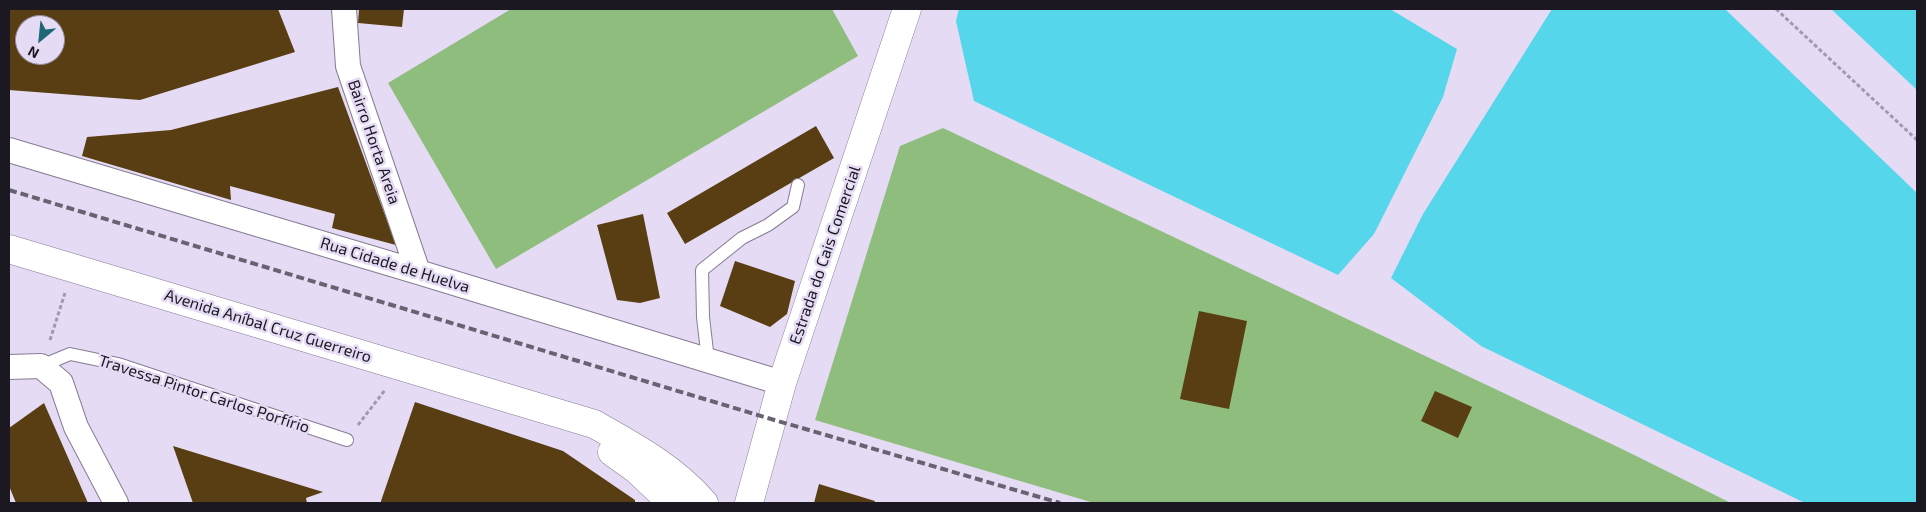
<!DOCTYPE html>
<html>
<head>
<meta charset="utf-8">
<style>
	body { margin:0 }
	#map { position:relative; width:1926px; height:512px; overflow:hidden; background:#e6dbf5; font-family:"Exo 2",sans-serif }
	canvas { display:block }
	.frame { position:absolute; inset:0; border:10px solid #1c1821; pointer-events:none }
	.north { position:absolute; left:15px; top:15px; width:50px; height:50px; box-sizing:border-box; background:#e6dbf5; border:1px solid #958da0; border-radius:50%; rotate:208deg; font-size:14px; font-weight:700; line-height:20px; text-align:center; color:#1c1821 }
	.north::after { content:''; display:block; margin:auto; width:18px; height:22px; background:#206776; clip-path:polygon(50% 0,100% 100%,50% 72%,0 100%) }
</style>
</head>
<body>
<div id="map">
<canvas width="1926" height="512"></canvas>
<div class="frame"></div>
<div class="north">N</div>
</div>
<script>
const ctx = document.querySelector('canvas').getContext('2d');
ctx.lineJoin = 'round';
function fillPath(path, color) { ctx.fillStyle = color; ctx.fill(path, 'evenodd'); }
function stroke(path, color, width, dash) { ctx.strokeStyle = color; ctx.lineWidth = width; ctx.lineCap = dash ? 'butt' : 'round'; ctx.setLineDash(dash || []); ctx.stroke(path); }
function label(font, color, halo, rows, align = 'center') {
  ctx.font = font + ' "Exo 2",sans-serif'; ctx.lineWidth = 5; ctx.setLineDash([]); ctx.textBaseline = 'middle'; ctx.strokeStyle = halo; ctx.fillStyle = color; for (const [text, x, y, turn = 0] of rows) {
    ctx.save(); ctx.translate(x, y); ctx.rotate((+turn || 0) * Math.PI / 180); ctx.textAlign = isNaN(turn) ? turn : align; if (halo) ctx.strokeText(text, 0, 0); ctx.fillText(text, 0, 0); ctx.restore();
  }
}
const green = new Path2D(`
	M511,9H832L858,56L496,269L388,83Z
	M943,128L1620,448L1731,503H1094L815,420L900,146Z`);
const water = new Path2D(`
	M959,9H1390L1457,49L1443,97L1374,234L1338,275L974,101L956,21Z
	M1552,9H1725L1917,193V503H1805L1481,346L1391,278L1423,214Z
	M1831,9H1917V90Z`);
const building = new Path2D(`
	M9,9H278L295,52L140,100L9,90ZM25,25H55V55H25Z
	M359,9H404L402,27L358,23Z
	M338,87L396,245L332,228L335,214L230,186L231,200L82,156L87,137L171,130Z
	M816,126L834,158L685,244L667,213Z
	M643,214L660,298L640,303L617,300L597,225Z
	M735,261L795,281L787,314L770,327L720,306Z
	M1199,311L1247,321L1229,409L1180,399Z
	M1435,391L1472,407L1458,438L1421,421Z
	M415,402L563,451L635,500V503H381V501Z
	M44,403L88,503H16L9,486V428Z
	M173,446L323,492L306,498L307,503H193Z
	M819,484L875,501L874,503H814Z`);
const path = new Path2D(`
	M1776,9L1917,140
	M50,340L65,293
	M358,425L385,390`);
const service = new Path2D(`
	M708,360L703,317L702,270L742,238L768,225L793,207L798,185
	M41,366L70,354L118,364L347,440`);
const minor = new Path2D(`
	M344,9L348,66L418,272
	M9,150L418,272L782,383
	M9,367L41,366L61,383L76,427L116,503`);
const tertiary = new Path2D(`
	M9,249L594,424C633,446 674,468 704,503
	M612,452L637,470L672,503
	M749,503L782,383L907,9`);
const rail = new Path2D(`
	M9,190L771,419L1060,503`);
const streetNames = [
	["Bairro Horta Areia",374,142,71],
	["Estrada do Cais Comercial",825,255,-71],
	["Rua Cidade de Huelva",395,265,17],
	["Avenida Aníbal Cruz Guerreiro",268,326,17],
	["Travessa Pintor Carlos Porfírio",204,394,18]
];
fillPath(green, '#8fbd7d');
fillPath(water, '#56d6ea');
fillPath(building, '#583e12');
stroke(service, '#867c93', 14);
stroke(minor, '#867c93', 26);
stroke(tertiary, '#867c93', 29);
stroke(path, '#a199ad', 3, [4, 2.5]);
stroke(service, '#fff', 12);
stroke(minor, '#fff', 24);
stroke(tertiary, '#fff', 28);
stroke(rail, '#686271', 4, [8, 4]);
label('16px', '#1c1821', '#e6dbf5', streetNames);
</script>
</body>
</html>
